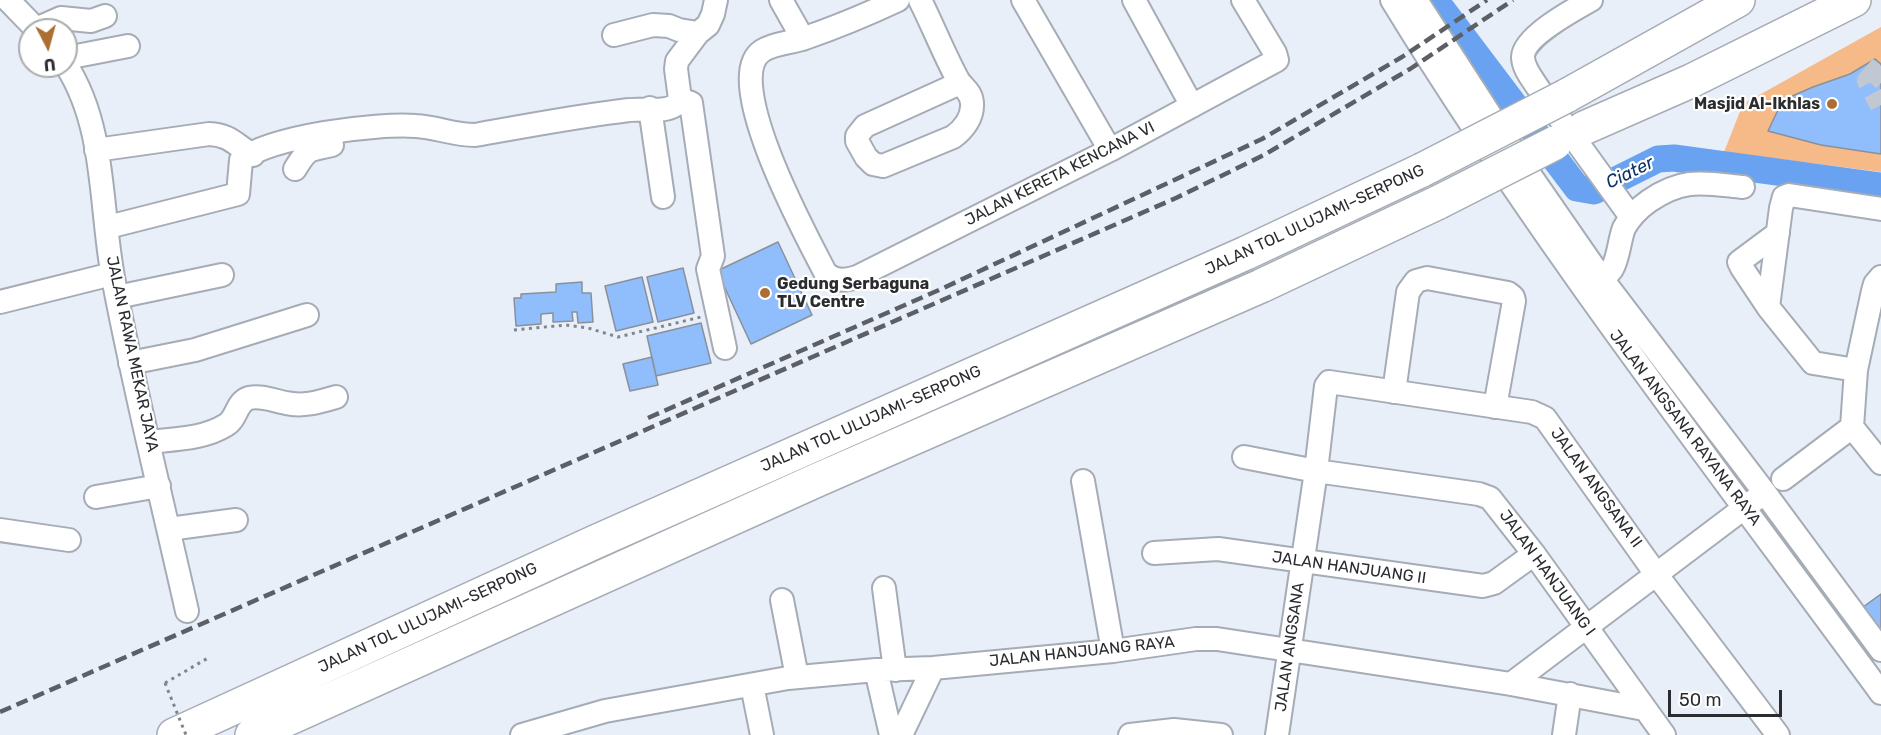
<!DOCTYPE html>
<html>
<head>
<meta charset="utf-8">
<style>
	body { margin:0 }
	#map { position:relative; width:1881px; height:735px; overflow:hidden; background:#e8eff9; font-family:Rubik,sans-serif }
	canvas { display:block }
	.north { position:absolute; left:18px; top:18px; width:60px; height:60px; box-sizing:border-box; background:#fff; border:2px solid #aaabac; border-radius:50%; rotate:174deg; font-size:16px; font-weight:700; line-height:24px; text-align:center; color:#2a2c30 }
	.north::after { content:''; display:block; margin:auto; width:21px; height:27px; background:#ac6e33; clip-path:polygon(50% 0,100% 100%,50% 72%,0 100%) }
	.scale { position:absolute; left:1668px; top:690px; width:114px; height:27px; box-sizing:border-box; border:3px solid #2a2c30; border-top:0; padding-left:8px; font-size:18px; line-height:21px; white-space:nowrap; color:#2a2c30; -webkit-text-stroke:4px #fff; paint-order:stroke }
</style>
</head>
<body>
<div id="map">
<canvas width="1881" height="735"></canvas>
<div class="north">U</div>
<div class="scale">50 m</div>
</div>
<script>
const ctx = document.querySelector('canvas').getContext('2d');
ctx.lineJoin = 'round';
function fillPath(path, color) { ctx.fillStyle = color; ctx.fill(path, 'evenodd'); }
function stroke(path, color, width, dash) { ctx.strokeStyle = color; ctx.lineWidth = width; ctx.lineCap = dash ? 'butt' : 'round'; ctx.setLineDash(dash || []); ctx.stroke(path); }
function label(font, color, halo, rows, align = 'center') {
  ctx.font = font + ' Rubik,sans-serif'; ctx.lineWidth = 4.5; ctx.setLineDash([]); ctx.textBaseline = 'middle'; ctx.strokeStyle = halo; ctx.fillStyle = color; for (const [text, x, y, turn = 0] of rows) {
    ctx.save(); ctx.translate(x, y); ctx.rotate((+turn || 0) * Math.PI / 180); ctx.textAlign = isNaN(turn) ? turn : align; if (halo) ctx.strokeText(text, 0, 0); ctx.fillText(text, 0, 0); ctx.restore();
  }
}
const green = new Path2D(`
	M1881,27V172L1724,152L1743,104Z`);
const river = new Path2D(`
	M1435,0L1577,188L1594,191L1658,159L1674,158L1881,186`);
const building = new Path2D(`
	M1875,59L1881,64V154L1821,145L1768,131L1777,112L1790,97L1813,87L1850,74Z
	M778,242L812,315L751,344L717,271Z
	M683,268L694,313L658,322L647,277Z
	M642,277L653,322L616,331L605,286Z
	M582,282V293H591L593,322L578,323L577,312H572L573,321L553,322V313L541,314V324L516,326L514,298H521V294L556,292V284Z
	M701,323L711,363L656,376L647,336Z
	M652,357L658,385L630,391L623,364Z
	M1881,594V632L1856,612Z`);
const minorTunnel = new Path2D(`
	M1881,66L1868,81L1881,105`);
const path = new Path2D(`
	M514,330L566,325L588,328L618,337L701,317
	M165,683L208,658`);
const minor = new Path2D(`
	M8,0L37,30
	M781,0L803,39
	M898,0C868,14 837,27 805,38C791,43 774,43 762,51C720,79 808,239 826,274C836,281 845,281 857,277L1110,150L1277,60L1275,53L1243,0
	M920,0C933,26 944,54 958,80C963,88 971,91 972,103C973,117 964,129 953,137L883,166L873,164L866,157L857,141V136L865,126L960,83
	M1023,0L1110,150
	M1134,0L1192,106
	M1392,0C1540,242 1714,465 1881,693
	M1416,0L1512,149L1602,279L1765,493L1881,650
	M1591,0C1575,9 1523,37 1523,57C1523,69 1534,81 1540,91L1631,217
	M36,29L61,18L91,21L105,16
	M614,35L653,25L669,26L679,30L698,33
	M66,58L128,46
	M66,65C106,127 100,207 113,277C134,389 162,500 187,611
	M680,99L691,103L713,256L708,269L725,348
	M650,108L663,197
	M96,150L209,134C231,135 235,145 253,155
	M295,169C309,146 309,151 332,145
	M108,227L238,194L241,160C272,136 376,123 416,126C436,127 454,135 475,135C526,126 578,116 629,110C643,108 674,115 680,99L676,69L677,61L698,33L708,25L713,14L716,0
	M1591,287C1598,282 1607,276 1612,269C1619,257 1619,241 1624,228C1630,217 1639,208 1649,201C1684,177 1704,183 1743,187
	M117,297L222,275
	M0,302L112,274
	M1768,307L1742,268L1739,262L1778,233
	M130,363L195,350L307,315
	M1856,370L1813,363L1768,307L1781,208L1784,197L1789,195L1881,209
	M1394,392L1408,292L1416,281L1427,278L1508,293L1513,297L1514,301L1495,407
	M1852,427L1881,463
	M149,442C174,439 204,439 226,425C237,419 236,402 249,398C262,395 274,401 286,403C303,407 319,402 336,397
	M1244,457L1316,471L1479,494L1490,498L1534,554L1664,735
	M1783,479L1852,427L1856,370L1873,291L1875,284L1881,277
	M1083,481L1113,651
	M96,497L159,486
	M169,529L236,520
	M0,530L69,540
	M1154,553L1218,549L1483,586L1494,583L1534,554
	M884,588L895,670
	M782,600L797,677
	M876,670L891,735
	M1511,684L1756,499
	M752,685L762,735
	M522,735L605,711L788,678L876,670L933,668L1113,651L1196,639H1217L1511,684L1644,709
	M901,735L933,668
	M1130,735L1174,730L1221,735
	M1277,735L1316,471L1326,386L1329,382L1532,412L1545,418L1656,574L1778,735
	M1564,735L1570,694`);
const highway = new Path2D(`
	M1566,96L1738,0
	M1584,128L1691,81L1854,0
	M174,735L595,542L1246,253L1422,170
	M252,735L815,481L1261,286L1439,202`);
const rail = new Path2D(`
	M648,418L939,290L1262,139L1402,57L1487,0
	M0,712L1176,198L1264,155L1410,69L1513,0`);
const pathBridge = new Path2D(`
	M165,683L186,735`);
const highwayBridge = new Path2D(`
	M1422,170L1566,96
	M1439,202L1555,143`);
const markers = [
	[1832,104,6,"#ac6e33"],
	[765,293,6,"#ac6e33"]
];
const poiNames = [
	["Masjid Al-Ikhlas",1820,104],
	["Gedung Serbaguna",777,284,"left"],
	["TLV Centre",777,302,"left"]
];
const streetNames = [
	["JALAN KERETA KENCANA VI",1060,174,-27],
	["JALAN TOL ULUJAMI–SERPONG",1315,220,-25],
	["JALAN RAWA MEKAR JAYA",132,354,78],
	["JALAN TOL ULUJAMI–SERPONG",871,419,-24],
	["JALAN ANGSANA RAYANA RAYA",1685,428,53],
	["JALAN ANGSANA II",1596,488,54],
	["JALAN HANJUANG II",1349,568,8],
	["JALAN HANJUANG I",1547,573,54],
	["JALAN TOL ULUJAMI–SERPONG",428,618,-25],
	["JALAN ANGSANA",1290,647,-82],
	["JALAN HANJUANG RAYA",1082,652,-6]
];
const waterNames = [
	["Ciater",1630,173,-26]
];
fillPath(green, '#f5ba87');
stroke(river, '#69a2f0', 27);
fillPath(building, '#90befd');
stroke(building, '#8a9099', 1.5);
stroke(minorTunnel, '#c2c8d1', 22, [22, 11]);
stroke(minor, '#a6acb5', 26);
stroke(highway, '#a6acb5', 36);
stroke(path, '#80848b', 3, [3, 4.5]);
stroke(minor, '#fff', 22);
stroke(highway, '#fff', 33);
stroke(rail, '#5c5f65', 4.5, [12, 6]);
stroke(highwayBridge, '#a6acb5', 36, []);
stroke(pathBridge, '#80848b', 3, [3, 4.5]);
stroke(highwayBridge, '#fff', 33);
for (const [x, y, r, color] of markers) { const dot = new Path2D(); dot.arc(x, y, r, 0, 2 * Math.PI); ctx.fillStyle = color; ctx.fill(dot); stroke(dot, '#fff', 2); }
label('bold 16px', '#2a2c30', '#fff', poiNames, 'right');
label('16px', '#2a2c30', '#fff', streetNames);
label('italic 18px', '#0e3464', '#fff', waterNames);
</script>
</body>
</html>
